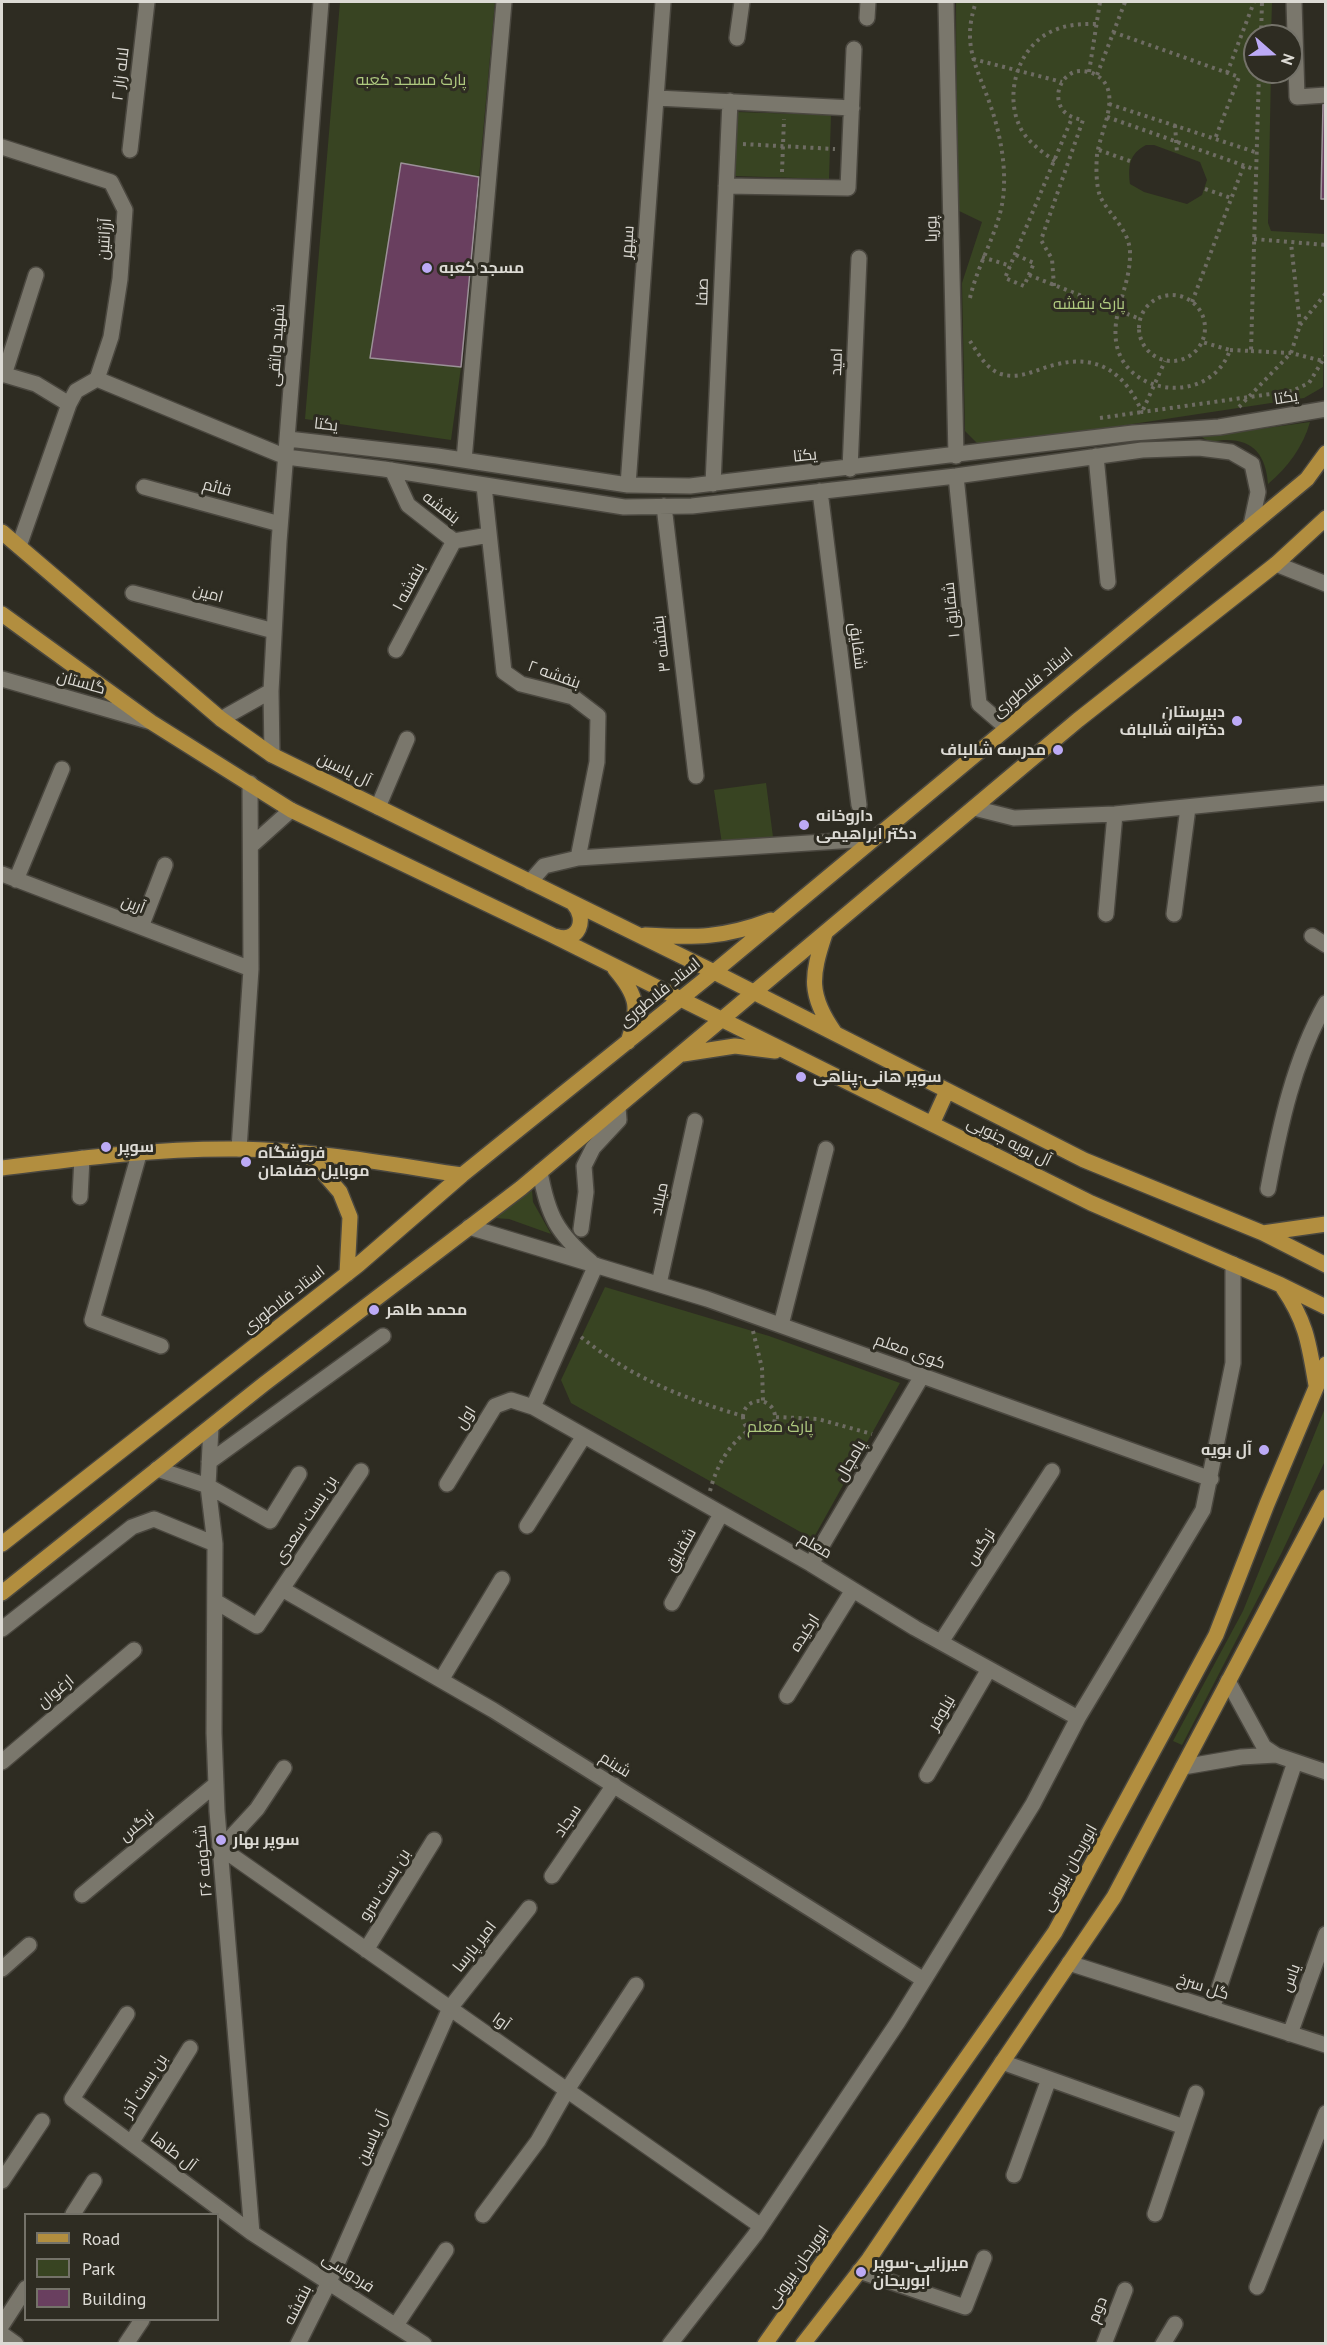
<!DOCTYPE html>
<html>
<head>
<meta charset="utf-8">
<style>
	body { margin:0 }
	#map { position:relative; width:1327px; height:2345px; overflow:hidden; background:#2e2c22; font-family:"PT Sans",sans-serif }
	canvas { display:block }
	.frame { position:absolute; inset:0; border:3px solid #dcdad4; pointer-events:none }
	.legend { position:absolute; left:24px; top:2213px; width:195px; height:108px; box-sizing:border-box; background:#2e2c22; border:2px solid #747269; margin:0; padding:8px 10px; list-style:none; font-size:18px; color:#dcdad4 }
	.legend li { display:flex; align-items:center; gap:12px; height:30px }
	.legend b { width:30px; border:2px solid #747269 }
	.north { position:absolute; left:1243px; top:24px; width:60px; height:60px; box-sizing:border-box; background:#2e2c22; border:2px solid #747269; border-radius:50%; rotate:110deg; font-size:16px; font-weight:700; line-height:24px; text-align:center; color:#dcdad4 }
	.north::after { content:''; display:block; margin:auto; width:21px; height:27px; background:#bcaaf6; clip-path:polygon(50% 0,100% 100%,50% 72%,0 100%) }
</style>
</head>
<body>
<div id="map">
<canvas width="1327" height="2345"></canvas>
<div class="frame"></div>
<ul class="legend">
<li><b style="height:8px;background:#b28e3f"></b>Road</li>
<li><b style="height:16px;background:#384422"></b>Park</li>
<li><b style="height:16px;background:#693f5f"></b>Building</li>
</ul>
<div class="north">N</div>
</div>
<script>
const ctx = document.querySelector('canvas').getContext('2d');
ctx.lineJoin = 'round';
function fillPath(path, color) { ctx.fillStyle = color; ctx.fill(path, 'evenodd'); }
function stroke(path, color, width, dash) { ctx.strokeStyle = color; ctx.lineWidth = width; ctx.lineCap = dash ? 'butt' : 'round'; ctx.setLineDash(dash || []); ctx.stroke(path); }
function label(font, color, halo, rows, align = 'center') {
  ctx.font = font + ' "PT Sans",Cairo,sans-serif'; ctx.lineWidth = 6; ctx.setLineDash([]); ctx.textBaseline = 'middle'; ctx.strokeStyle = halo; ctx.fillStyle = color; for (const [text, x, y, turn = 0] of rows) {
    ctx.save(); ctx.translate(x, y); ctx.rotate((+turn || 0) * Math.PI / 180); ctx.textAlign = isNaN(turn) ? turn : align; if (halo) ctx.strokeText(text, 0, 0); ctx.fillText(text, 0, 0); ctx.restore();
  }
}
const green = new Path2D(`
	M340,2H495L479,177L401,163L370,358L461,367L451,440L305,419Z
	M956,2H1272L1271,36H1255V72H1271L1268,223L1271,231L1325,234L1323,387L1304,398L981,447L965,431L962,283L982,222L957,210ZM1146,145H1154L1200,162L1207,180L1202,195L1187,204L1144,192L1130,184C1128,166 1129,154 1146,145Z
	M737,112L831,115L829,179L735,176Z
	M1310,422C1303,447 1288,467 1268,484C1266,456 1254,439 1224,440C1215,441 1209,443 1202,437Z
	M766,783L773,837L722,844L714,790Z
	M532,1190L533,1202L551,1234L509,1219L494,1218Z
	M605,1287L769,1336L900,1383L813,1539L571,1403L561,1380Z
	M1325,1408V1461L1282,1552L1182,1745L1173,1741L1243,1611Z`);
const building = new Path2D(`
	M1323,104H1326V199H1321Z
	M401,163L479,177L461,367L370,358Z`);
const path = new Path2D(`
	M1113,32L1239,77L1215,139
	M1261,36L1262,2
	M973,59L1062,82
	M1089,72L1100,2
	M1227,73L1254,2
	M1097,75L1125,2
	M1109,104L1255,152
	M1107,117L1254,169
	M1175,125L1177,153
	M743,144L835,149
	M1099,150L1130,161
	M1055,161C1042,152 1029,143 1021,129C1003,95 1018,44 1055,30C1069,24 1082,24 1096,24
	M782,172L784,119
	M1205,189L1231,198
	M1254,239L1326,245
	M1016,255L1034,263L1024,286L1005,278L1072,118
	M982,257L1011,266
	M1029,275L1140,319
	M1054,286L1052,259L1041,240L1083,120C1072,118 1062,114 1059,102C1056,90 1062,77 1074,72C1081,70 1089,71 1096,75C1124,91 1100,131 1097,155C1096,167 1096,185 1100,196C1109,215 1129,229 1130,252C1131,285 1112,310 1116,341C1123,396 1210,407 1230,350L1202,342
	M1139 328a33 33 0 1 1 66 0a33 33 0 1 1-66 0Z
	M970,298C979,258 1004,225 1004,184C1005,160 999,130 991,107C977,66 961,46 976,2
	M1192,302L1244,165
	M1300,325L1326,293
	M970,341C978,353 986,369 1001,374C1021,380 1036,369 1054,365C1098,353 1125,373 1142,412L1292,391L1309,383L1326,355
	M1230,350L1251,351L1259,72
	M1251,351L1291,353L1323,361
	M1239,407L1291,353L1300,325L1291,243
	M1100,418L1142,412L1165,361
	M753,1331L762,1368L763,1401
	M581,1337C629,1376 684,1399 743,1416
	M743 1417a16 16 0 1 1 32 0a16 16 0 1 1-32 0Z
	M776,1417L818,1419L872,1434
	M710,1491C716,1467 729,1444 749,1430`);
const minor = new Path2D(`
	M946,2L956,456
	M1294,2L1297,97L1326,95
	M867,18L868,2
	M737,38L742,2
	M657,98L852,108
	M2,147L111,182L125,210L120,279L111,337L97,379L76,391L69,404L19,546
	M130,150L147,2
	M726,186L848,188L854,49
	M2,374L36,384L69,404
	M4,375L36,275
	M97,379L286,457L384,469L624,507L692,506L956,476L1142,450L1199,448L1231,452L1252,464L1258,492L1251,525
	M288,439L437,456L628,485L690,486L1133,433L1219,427L1326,409
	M1096,456L1108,582
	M464,460L504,2
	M850,469L859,258
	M392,470L408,505L454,541L489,535
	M956,476L979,704L1007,728
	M713,484L730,101
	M628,485L663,2
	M484,486L504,672L521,684L573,697L598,716L597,762L578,858
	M144,487L280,524
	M820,491L859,805
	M664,506L696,776
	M1276,564L1326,584
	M133,593L274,631
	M396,650L454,541
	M2,679L148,721
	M221,719L271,691
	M272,755L271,691L279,542L321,2
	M378,807L407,739
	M974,808L1014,818L1115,814L1326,793
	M252,845L291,810
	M2,874L251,969
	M16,880L62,769
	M530,882L544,866L578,858L870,839
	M1106,914L1115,814
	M1174,914L1188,808
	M141,927L165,865
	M1312,936L1326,945
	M239,1149L251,969L250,783
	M140,1151L92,1320L161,1346
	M540,1172C548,1216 557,1233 591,1262
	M1268,1189C1280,1125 1294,1060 1326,1003
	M80,1197L82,1158
	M469,1227L707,1299L1211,1479
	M581,1229L586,1192L584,1166L593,1148L619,1120L618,1107
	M659,1284L695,1121
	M781,1325L826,1149
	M533,1407L596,1265
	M211,1427L208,1486L215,1544L214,1733L217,1811L252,2233
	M209,1462L383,1336
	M157,1469L208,1486L270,1521L299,1474
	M447,1484L495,1406L511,1400L533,1407L811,1564L915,1628L1078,1718
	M527,1526L584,1436
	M811,1564L922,1376
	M282,1589L493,1710L924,1980
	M215,1601L257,1626L361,1471
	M672,1603L721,1514
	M2,1629L132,1527L154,1519L215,1544
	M941,1642L1052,1471
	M441,1680L502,1579
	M1228,1681L1264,1747L1276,1755L1326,1772
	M787,1696L853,1590
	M2,1762L134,1650
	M1183,1767L1241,1757L1276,1755
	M284,1768L257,1809L221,1848L761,2226
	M927,1775L989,1669
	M552,1876L614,1785
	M82,1895L216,1784
	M366,1950L434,1840
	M1069,1963L1326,2045
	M2,1969L29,1945
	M1212,2009L1295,1762
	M127,2014L72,2099L252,2233L424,2344
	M1290,2034L1326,1934
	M1002,2062L1184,2127
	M131,2143L190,2048
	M1014,2175L1049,2079
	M2,2181L42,2121
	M73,2214L94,2181
	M1155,2214L1196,2093
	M483,2215L538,2141L567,2090L636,1985
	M859,2271L965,2307L984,2258
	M1257,2287L1326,2113
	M2,2325L26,2288
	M396,2325L446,2250
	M2,2334L16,2344
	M126,2344L142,2320
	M298,2344L329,2282L450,2008L529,1908
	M670,2344L755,2235L898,2022L1033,1804L1078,1718L1203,1510L1233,1363V1264
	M1104,2344L1125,2290
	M1163,2344L1175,2324`);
const major = new Path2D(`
	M2,532L221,719L272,755L714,972L1084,1160L1263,1233L1326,1265
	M2,614L151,722L291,810L552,935L1091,1203L1281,1285L1326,1307
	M825,934C811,976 808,995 835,1033
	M645,935C695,938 724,938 771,920
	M555,936C579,944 588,919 573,903
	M615,969C639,997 639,1009 628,1042
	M683,1054L735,1046L775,1051
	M932,1124L947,1091
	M306,1153L340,1192L350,1217L347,1274
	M2,1168C81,1158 159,1148 239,1149C313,1150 388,1164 462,1175
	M1263,1233L1326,1224
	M1283,1288C1307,1323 1309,1345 1316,1385
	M2,1544L358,1265L462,1175L714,972L1307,479L1326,453
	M2,1593L264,1384L521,1188L1078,720L1276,564L1326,518
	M765,2344L1055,1932L1216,1635L1267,1504L1326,1364
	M803,2344L869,2259L1114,1897L1326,1497`);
const markers = [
	[427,268,6,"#bcaaf6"],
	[1237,721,6,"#bcaaf6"],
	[1058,750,6,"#bcaaf6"],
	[804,825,6,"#bcaaf6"],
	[801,1077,6,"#bcaaf6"],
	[106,1147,6,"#bcaaf6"],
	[246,1162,6,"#bcaaf6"],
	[374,1310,6,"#bcaaf6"],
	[1264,1450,6,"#bcaaf6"],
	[221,1840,6,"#bcaaf6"],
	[861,2272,6,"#bcaaf6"]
];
const streetNames = [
	["لاله زار ۲",121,74,-83],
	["پوریا",932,229,-91],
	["آرژانتین",105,239,-86],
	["سپهر",628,242,-86],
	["صفا",703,292,-88],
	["شهید واثقی",277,345,-86],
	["امید",837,362,-88],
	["یکتا",1286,398,-9],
	["یکتا",326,425,6],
	["یکتا",805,456,-6],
	["قائم",217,488,15],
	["بنفشه",441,508,38],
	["بنفشه ۱",409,587,-62],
	["امین",208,594,15],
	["شقایق ۱",952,610,-96],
	["بنفشه ۳",662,644,-97],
	["شقایق",857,646,83],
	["بنفشه ۲",554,675,20],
	["گلستان",81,683,16],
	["استاد فلاطوری",1033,683,-40],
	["آل یاسین",344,770,26],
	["آرین",133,905,21],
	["استاد فلاطوری",660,993,-39],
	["آل بویه جنوبی",1009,1142,26],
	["میلاد",660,1199,-78],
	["استاد فلاطوری",284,1300,-38],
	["کوی معلم",910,1352,20],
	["اول",466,1418,-58],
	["پامچال",851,1461,-60],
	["بن بست سعدی",306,1520,-57],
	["معلم",815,1546,30],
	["نرگس",981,1547,-57],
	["شقایق",681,1550,-61],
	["ارکیده",805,1633,-58],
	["ارغوان",56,1692,-40],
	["نیلوفر",942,1713,-60],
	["شبنم",615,1765,32],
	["سجاد",568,1821,-56],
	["نرگس",137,1826,-40],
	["شکوفه ۲۶",204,1861,-95],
	["ابوریحان بیرونی",1070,1868,-61],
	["بن بست سرو",385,1885,-58],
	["امیر پارسا",475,1947,-52],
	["یاس",1291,1978,-70],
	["گل سرخ",1203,1987,18],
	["آوا",501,2022,35],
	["بن بست آذر",145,2086,-58],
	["آل یاسین",373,2138,-66],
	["آل طاها",173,2152,37],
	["ابوریحان بیرونی",798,2267,-55],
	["فردوسی",348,2273,33],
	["بنفشه",298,2305,-63],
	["دوم",1098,2310,-68]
];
const parkNames = [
	["پارک مسجد کعبه",411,80],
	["پارک بنفشه",1089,304],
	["پارک معلم",780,1427]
];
const poiNames = [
	["مسجد کعبه",439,268],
	["دبیرستان",1225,712,"right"],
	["دخترانه شالباف",1225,730,"right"],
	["مدرسه شالباف",1046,750,"right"],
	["داروخانه",816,816],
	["دکتر ابراهیمی",816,834],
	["سوپر هانی-پناهی",813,1077],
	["سوپر",118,1147],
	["فروشگاه",258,1153],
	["موبایل صفاهان",258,1171],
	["محمد طاهر",386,1310],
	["آل بویه",1252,1450,"right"],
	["سوپر بهار",233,1840],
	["میرزایی-سوپر",873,2263],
	["ابوریحان",873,2281]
];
fillPath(green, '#384422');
fillPath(building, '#693f5f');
stroke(building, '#9c9198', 1.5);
stroke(minor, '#4a473f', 18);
stroke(major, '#4a473f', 18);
stroke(path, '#6e6c63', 4, [3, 4.5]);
stroke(minor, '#7a776c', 15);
stroke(major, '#b28e3f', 15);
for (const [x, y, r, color] of markers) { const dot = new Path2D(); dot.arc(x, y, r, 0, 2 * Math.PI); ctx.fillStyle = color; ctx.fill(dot); stroke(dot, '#2e2c22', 2); }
label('16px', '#dcdad4', '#2e2c22', streetNames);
label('16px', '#b0cb80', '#2e2c22', parkNames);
label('bold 16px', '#dcdad4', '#2e2c22', poiNames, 'left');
</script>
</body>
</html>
